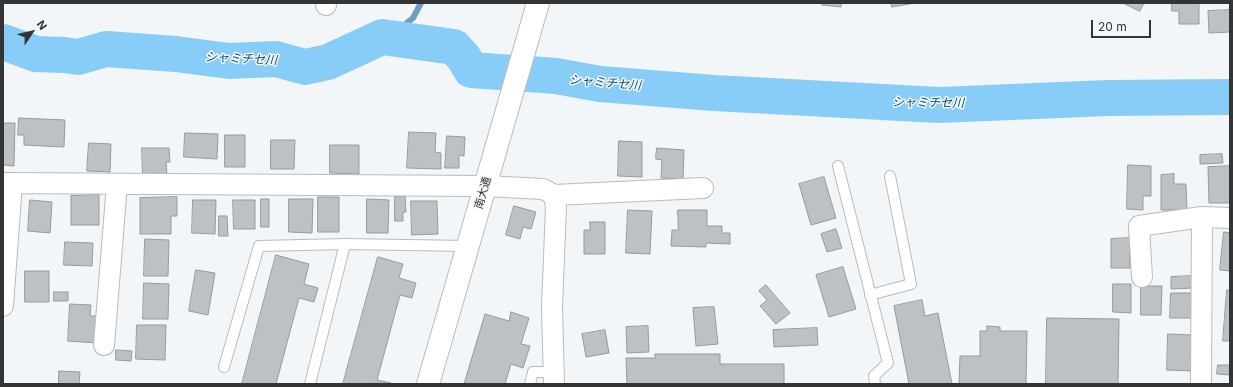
<!DOCTYPE html>
<html>
<head>
<meta charset="utf-8">
<style>
	body { margin:0 }
	#map { position:relative; width:1233px; height:387px; overflow:hidden; background:#f2f6f8; font-family:Inter,sans-serif }
	canvas { display:block }
	.frame { position:absolute; inset:0; border:4px solid #333435; pointer-events:none }
	.north { position:absolute; left:12px; top:12px; width:40px; height:40px; -webkit-text-stroke:3px #f2f6f8; paint-order:stroke; rotate:55deg; font-size:11px; font-weight:700; line-height:16px; text-align:center; color:#333435 }
	.north::after { content:''; display:block; margin:auto; width:14px; height:18px; background:#333435; clip-path:polygon(50% 0,100% 100%,50% 72%,0 100%) }
	.scale { position:absolute; left:1091px; top:20px; width:60px; height:18px; box-sizing:border-box; border:2px solid #333435; border-top:0; padding-left:5px; font-size:12px; line-height:14px; white-space:nowrap; color:#333435; -webkit-text-stroke:3px #f2f6f8; paint-order:stroke }
</style>
</head>
<body>
<div id="map">
<canvas width="1233" height="387"></canvas>
<div class="frame"></div>
<div class="north">N</div>
<div class="scale">20 m</div>
</div>
<script>
const ctx = document.querySelector('canvas').getContext('2d');
ctx.lineJoin = 'round';
function stroke(path, color, width, dash) { ctx.strokeStyle = color; ctx.lineWidth = width; ctx.lineCap = dash ? 'butt' : 'round'; ctx.setLineDash(dash || []); ctx.stroke(path); }
function fillPath(path, color) { ctx.fillStyle = color; ctx.fill(path, 'evenodd'); }
function label(font, color, halo, rows, align = 'center') {
  ctx.font = font + ' Inter,"Noto Sans JP",sans-serif'; ctx.lineWidth = 3; ctx.setLineDash([]); ctx.textBaseline = 'middle'; ctx.strokeStyle = halo; ctx.fillStyle = color; for (const [text, x, y, turn = 0] of rows) {
    ctx.save(); ctx.translate(x, y); ctx.rotate((+turn || 0) * Math.PI / 180); ctx.textAlign = isNaN(turn) ? turn : align; if (halo) ctx.strokeText(text, 0, 0); ctx.fillText(text, 0, 0); ctx.restore();
  }
}
const stream = new Path2D(`
	M388,38L413,18L421,3`);
const river = new Path2D(`
	M3,42L36,54L64,55L78,57L106,49L176,54L229,61L276,59L305,67L328,62L382,37L454,47L464,58L471,70L556,76L600,84L714,93L939,105L1108,98L1230,97`);
const building = new Path2D(`
	M822,3H841V7L822,5Z
	M891,3H915L892,7Z
	M1123,3H1144L1140,11Z
	M1172,3H1199V24H1179V11H1172Z
	M1230,10V32L1209,33L1208,11Z
	M19,118L65,120L64,147L24,145V135H18Z
	M3,123H15L14,166L3,165Z
	M409,132L436,133L435,152L441,153V169L407,168Z
	M185,133L218,134L217,159L184,157Z
	M225,135H245V167H225Z
	M447,136L465,137L464,156L459,155V168H445Z
	M271,140H295L294,169H271Z
	M619,141L642,142V177L618,176Z
	M89,143L111,144L110,172L87,171Z
	M330,145H359V174L330,173Z
	M142,148H169L170,162H166L167,174L143,175Z
	M657,148L684,150L683,179L661,178L662,160L656,159Z
	M1222,154L1223,163L1200,164V155Z
	M1128,165L1151,166V196H1143V210L1127,209Z
	M1230,166V203H1209L1208,167Z
	M1174,174V184H1186L1187,210H1161V175Z
	M824,177L836,218L811,225L799,184Z
	M99,195V225H71V196Z
	M395,196H405L406,212H403V221H395Z
	M177,197V216H171V234H140V198Z
	M318,197H339V232H318Z
	M261,199H269V227H261Z
	M289,199H313L312,233L289,232Z
	M367,199L389,200L388,233H367Z
	M30,200L52,202L50,233L28,231Z
	M193,200H216L215,234L192,233Z
	M233,200H255V229H234Z
	M411,201H437L438,234L412,235Z
	M514,206L536,212L531,229L523,227L520,239L506,235Z
	M628,210L652,211L650,254L626,253Z
	M678,210H707V226H722V233H730V244L706,243V247L671,246L672,230H678Z
	M219,216H227L228,236H219Z
	M590,222H605V254H584V230H590Z
	M836,229L842,248L827,252L821,234Z
	M1224,232L1230,233V271L1220,270Z
	M1130,238V268H1111V239Z
	M145,239L169,240L168,276H144Z
	M65,242L93,243L92,266L64,265Z
	M276,255L309,264L304,284L318,288L314,302L299,298L276,384H278H242Z
	M378,257L403,264L399,278L416,283L412,298L400,295L377,380L391,383L343,384Z
	M843,267L856,309L829,317L816,275Z
	M196,270L215,273L208,315L189,311Z
	M25,271H49V302H25Z
	M1192,276L1193,288L1171,289V277Z
	M144,283L169,284L168,319H143Z
	M1113,284H1131V313L1113,312Z
	M766,285L790,313L776,324L760,306L767,300L759,291Z
	M1141,286H1162L1161,315H1141Z
	M1227,290H1230V341H1223Z
	M54,292H68V301H54Z
	M1171,293H1193V318H1170Z
	M922,300L925,316L938,313L952,384H909L894,306Z
	M70,304L91,305L90,316H98L97,343L68,341Z
	M714,307L718,344L696,346L693,308Z
	M511,312L529,318L521,344L530,346L523,368L511,364L505,384H464L485,314L509,321Z
	M1047,318L1119,319L1118,384H1046Z
	M137,325H166L165,360L136,359Z
	M648,326L649,352L627,353L626,327Z
	M987,326L1000,327V331H1027L1026,384H959L960,356H980V331H987Z
	M817,328L818,345L774,347L773,330Z
	M605,330L609,353L586,357L582,334Z
	M1168,334L1193,335L1192,371L1167,370Z
	M116,350L132,351L131,361L116,360Z
	M655,354H720V364H784V384H627L626,358H655Z
	M1218,365H1230V375L1217,374Z
	M59,371L80,372L79,384H59Z`);
const service = new Path2D(`
	M838,166L888,363L874,376L875,384
	M870,295L911,284L890,176
	M224,367L259,246L345,244L468,246
	M310,384L345,244
	M530,384L533,372H554`);
const minor = new Path2D(`
	M326,5V3
	M3,183L485,186L543,189L554,195L556,207L552,307L554,384
	M554,195L703,188
	M1142,277L1139,226L1202,217L1230,218
	M3,306L12,183
	M104,345L117,184
	M1201,384L1202,217`);
const tertiary = new Path2D(`
	M428,384L538,3`);
const streetNames = [
	["南大通",483,193,-74]
];
const waterNames = [
	["シャミチセ川",241,59,3],
	["シャミチセ川",605,83,5],
	["シャミチセ川",928,103,1]
];
stroke(stream, '#6e9fbe', 6);
stroke(river, '#88cdf8', 36);
fillPath(building, '#bdc1c3');
stroke(building, '#979a9c', 1);
stroke(service, '#b9bcbe', 12);
stroke(minor, '#b9bcbe', 22);
stroke(tertiary, '#b9bcbe', 24);
stroke(service, '#fff', 10);
stroke(minor, '#fff', 20);
stroke(tertiary, '#fff', 22);
label('11px', '#333435', '#f2f6f8', streetNames);
label('italic 12px', '#034f72', '#f2f6f8', waterNames);
</script>
</body>
</html>
